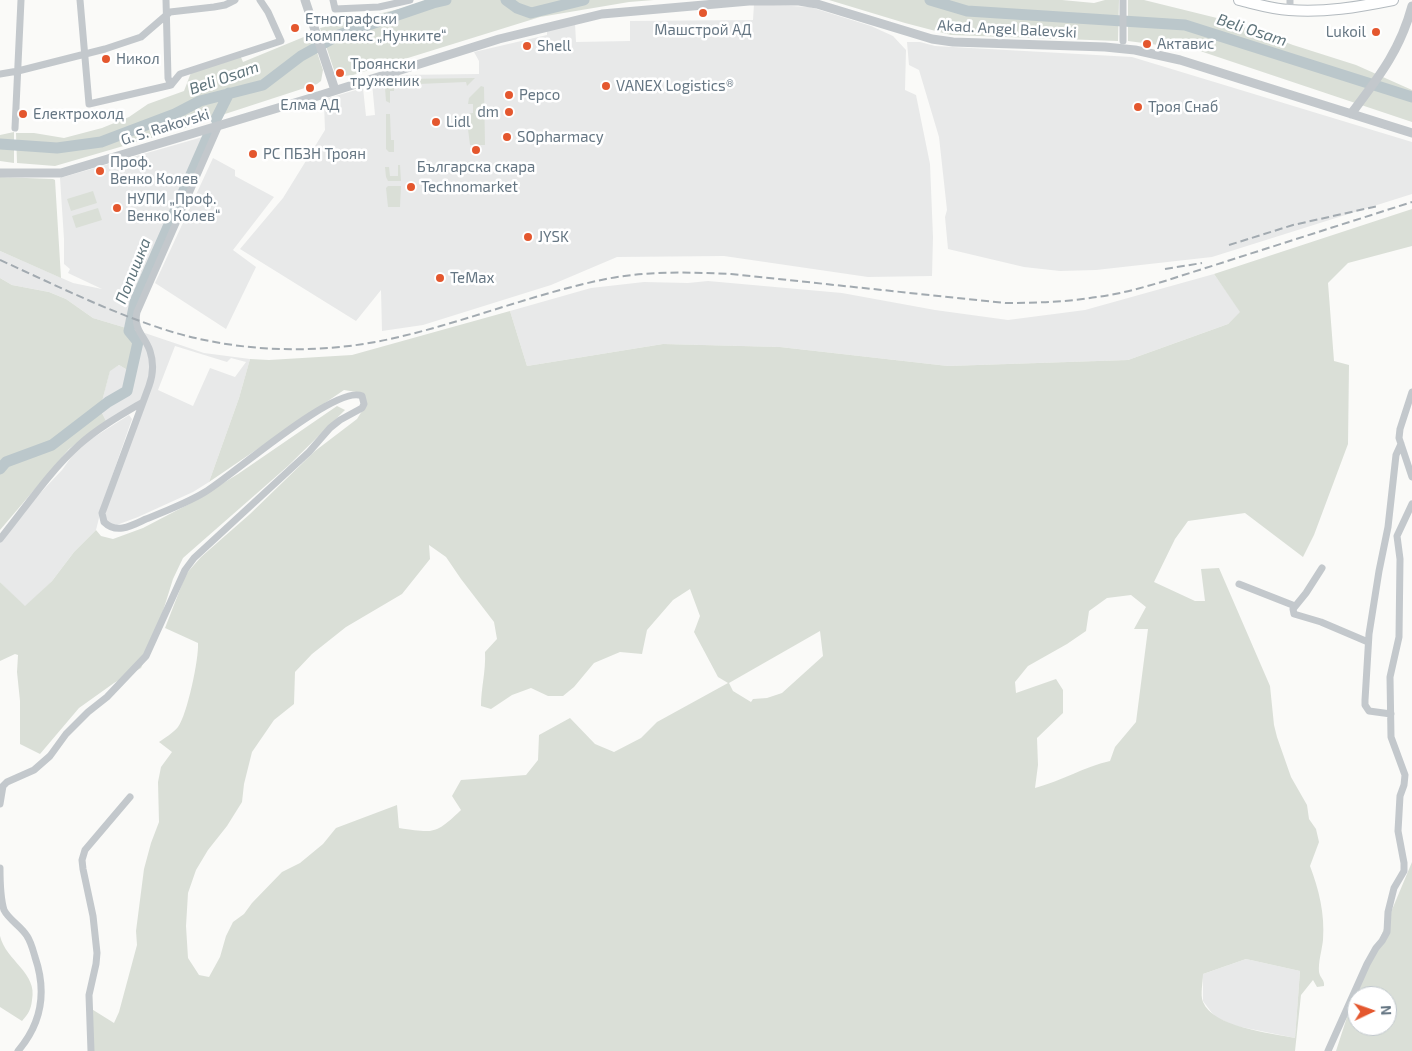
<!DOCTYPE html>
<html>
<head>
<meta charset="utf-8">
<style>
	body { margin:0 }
	#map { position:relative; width:1412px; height:1051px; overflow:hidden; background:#fafaf8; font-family:"Exo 2",sans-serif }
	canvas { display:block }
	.north { position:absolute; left:1347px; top:986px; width:50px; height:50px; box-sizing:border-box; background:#fff; border:1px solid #c1c8cd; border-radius:50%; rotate:87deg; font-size:14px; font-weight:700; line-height:20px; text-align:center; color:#657683 }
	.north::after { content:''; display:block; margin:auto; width:18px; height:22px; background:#e4572e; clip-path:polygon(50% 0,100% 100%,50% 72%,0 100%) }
</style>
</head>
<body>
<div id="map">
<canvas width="1412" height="1051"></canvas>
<div class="north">N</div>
</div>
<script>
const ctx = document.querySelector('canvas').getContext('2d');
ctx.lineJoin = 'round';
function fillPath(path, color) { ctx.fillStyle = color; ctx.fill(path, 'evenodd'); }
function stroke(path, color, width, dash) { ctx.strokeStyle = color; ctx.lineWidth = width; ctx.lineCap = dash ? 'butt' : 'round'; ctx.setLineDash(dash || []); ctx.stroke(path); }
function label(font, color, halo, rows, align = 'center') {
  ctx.font = font + ' "Exo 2",sans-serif'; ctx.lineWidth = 5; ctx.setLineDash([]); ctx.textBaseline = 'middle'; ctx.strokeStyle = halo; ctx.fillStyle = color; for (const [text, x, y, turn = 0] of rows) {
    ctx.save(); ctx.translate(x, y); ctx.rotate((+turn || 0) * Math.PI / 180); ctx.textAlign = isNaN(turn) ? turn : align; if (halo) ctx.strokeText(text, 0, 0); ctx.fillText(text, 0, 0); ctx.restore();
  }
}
const built = new Path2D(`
	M754,4L810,7L871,26L893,36L906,50L905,90L916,95L930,164L933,237L932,276L868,277L724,256L617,257L551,285L423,325L382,331L381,290L356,321L240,249L283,198L325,130L324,104L328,98L363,88L366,116L375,115L372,83L398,75L479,74V61L474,52L547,35V30L575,23L576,42L630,41V21L753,20Z
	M907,42H920L935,46L1132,57L1412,142V194L1212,257L1096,270L1060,271L1024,267L948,249L945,217L947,210L939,137L919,70L909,65Z
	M206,136L195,156L150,262L133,329L204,353L250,359L239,398L209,482L193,492L138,517L114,526L106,521V510L137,412L138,404L106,421L100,409L110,370L119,365L129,371L136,347L133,330L93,318L66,299L49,292L12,285L0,278V251L73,283L102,289L68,273L70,269L64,264V239L60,178ZM175,346L227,362L231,358L246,362L235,377L210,368L193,406L158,390Z
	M213,158L235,170V176L274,197L233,250L256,267L226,329L155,283Z
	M1214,274L1241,312L1228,324L1128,360L948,366L780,347L663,344L527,366L510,311L591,288L644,282L688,283L708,281L842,293L935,310L1008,320L1085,310Z
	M129,415L132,419L103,502L96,530L74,552L52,581L25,607L0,582V541L27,507L62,470L75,452L88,441Z
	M1246,959L1300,971L1295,1038L1236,1026L1215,1017L1203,1001V974Z`);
const green = new Path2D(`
	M436,0H654L629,2L540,17L353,75L344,76L342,71L335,73L320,28Z
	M829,0H1062L1094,3L1105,0H1119L1118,41L951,35L905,23Z
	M1128,0H1144L1229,21L1293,45L1356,65L1412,90V122L1197,50L1128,41Z
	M311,34L323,70L321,81L317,84L225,114L202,123L55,166L17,163L16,133H34L64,138L102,128L129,117L148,104L184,91L192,70L240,55L243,62Z
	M475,78L467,86L466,82L394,85V91H390V103L386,101L385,88L389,82L398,79Z
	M481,86L484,87L485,145H470L468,129H464L463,114L473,113V104H468L469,98Z
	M386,114H390L391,140H394V152H389L386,149Z
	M14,132V163L0,161V135Z
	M209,135L211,136L138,308L132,305L195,156L206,136Z
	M398,165H400L401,181H388L386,177L385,167H389L390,176H398Z
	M0,177L53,179L55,180L61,278L0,251Z
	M388,186H401L400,207H388L386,188Z
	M93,191L97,203L71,211L67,199Z
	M98,208L102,220L76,228L72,216Z
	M1412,209V246L1348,263L1328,283L1334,361L1349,365L1348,444L1314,535L1303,557L1245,513L1188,521L1175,539L1154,582L1195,601H1205L1201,569L1219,568L1270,686L1274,725L1277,737L1291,777L1307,805L1309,819L1316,829L1319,842L1310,866C1319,890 1325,914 1323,940C1322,950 1318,962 1319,972C1320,978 1325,980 1324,986L1317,987L1313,980L1301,995L1295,1051H94L90,1008L114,1023L119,1012L137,945L136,931L144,869L151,843L159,822L158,782L161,767L172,752L159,742C165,738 173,733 178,727C187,715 199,659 198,643L165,628L186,574L201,557L250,514L315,451L357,419L367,403L362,393L344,390L209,482L239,398L250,359L269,360L352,355L510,311L527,366L663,344L780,347L948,366L1128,360L1228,324L1240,312L1214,274ZM429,545L446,557L461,579L494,622L497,639L485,652C486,671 481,688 481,706L491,709L512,695L531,688L548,696H563L574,687L594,663L620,652L642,654L647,630L673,600L690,589L700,616L694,632L718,677L728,683L657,722L641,738L614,752L595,744L570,718L539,735L538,760L526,775L461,780L452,796L461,810C435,835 434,833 399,828L397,805L336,828L323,844L300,863L282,872L252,903L244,914L233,922L226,936L220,957L209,977L199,975L188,958L186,926L188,893L196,870L208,850L227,826L242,802L244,784L252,752L274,720L294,704L295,672L312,654L346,627L402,594L430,559ZM1131,595L1146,607L1134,629H1148L1136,722L1115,747L1110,761C1084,767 1061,781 1035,788L1038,765L1037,738L1063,713V690L1056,679L1016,693L1015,682L1028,666L1067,644L1086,631L1089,611L1107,598ZM820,631L823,656L782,693L767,698L753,699L751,702L733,691L729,683ZM1246,959L1300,971L1295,1038C1270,1033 1213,1027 1203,1002C1200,995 1203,982 1203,974Z
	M0,278L12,285L49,292L66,299L93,318L133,330L136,347L129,371L119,365L110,371L100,409L106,421L69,449L0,530Z
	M337,406L345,410L288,466L183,558L173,579L154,640L141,668L114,683L79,708L40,754L20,744V701L17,672L18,655L15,654L0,661V582L25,606L52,581L74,552L96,530L101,536L113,539L143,528L189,504L238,474Z
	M1412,862V1051H1336L1347,1017ZM1357,996H1387V1026H1357Z
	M0,936C6,961 38,973 32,1000C31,1010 28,1014 22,1021L0,1007Z`);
const river = new Path2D(`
	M506,0L517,8L531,13L584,0
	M930,0L967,11L1185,25L1412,97
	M216,119L229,93
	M0,144L57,148L101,142L175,114L200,101L263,85L301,56L339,35L433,3L446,0
	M0,469L6,462L52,445L108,402L127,391L138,342L129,331L135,302L208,136`);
const minor = new Path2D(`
	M80,0L89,104L171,85L180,74L281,41L268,12L260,0
	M166,0L168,78L171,85
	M333,0L335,9L379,7L410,0
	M1290,0V10
	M1123,41V0
	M0,74L18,71L105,49L141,37L170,12L214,7L225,5L235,0
	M15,128L21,0
	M1412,392L1400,429L1399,438L1412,477
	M0,539C26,507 49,472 79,445C98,428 121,415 143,402
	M1322,568L1306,593L1293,609L1294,614L1321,622L1368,642
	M1239,584L1295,606
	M1391,714L1369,711L1365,705V700L1369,634L1379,571L1388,527L1396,455L1401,444
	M0,804L3,786L7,782L34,770L50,756L66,734L88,712L107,697L146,656L185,570L194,558L309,452L330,428L340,420L362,408L364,404L362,396C336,384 232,476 205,492C187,503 166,511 146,519C133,525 117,535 104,522L102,513L105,505L149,386C153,375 154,363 150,351C145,336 133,330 137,312L219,125
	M0,868C0,881 0,897 4,910C9,920 21,926 27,936C31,942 33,950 35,957C47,992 42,1023 18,1051
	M91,1051L89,995L96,964L97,953L93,916L83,869L82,860L85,850L130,797
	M1328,1051L1367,964L1376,948L1382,941L1387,932L1388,912L1394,888L1404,871V863L1398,831L1400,796L1404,785L1405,775L1391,737L1390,677L1399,637L1400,559L1397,536L1412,504`);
const tertiary = new Path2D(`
	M305,0L335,90
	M1351,114C1378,78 1400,51 1412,6
	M0,173H61L321,95L499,39L602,14L749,1H799L817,4L932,39L953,42L1105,47L1135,50L1180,60L1412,133`);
const secondary = new Path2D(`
	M1239,0C1256,4 1272,9 1289,10C1324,13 1358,7 1393,0`);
const rail = new Path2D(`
	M1229,245L1293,225L1378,206
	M0,260C51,283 101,308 154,326C228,352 313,356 390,339C463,323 532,294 606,279C647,271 689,272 731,274L1005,303C1036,303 1066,302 1097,297C1121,294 1145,287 1168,280L1412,202
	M1165,269L1202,263`);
const markers = [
	[703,13,5,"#e4572e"],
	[295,28,5,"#e4572e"],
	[1376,32,5,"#e4572e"],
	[1147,44,5,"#e4572e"],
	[527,46,5,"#e4572e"],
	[106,59,5,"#e4572e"],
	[340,73,5,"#e4572e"],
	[606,86,5,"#e4572e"],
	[310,88,5,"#e4572e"],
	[509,95,5,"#e4572e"],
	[1138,107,5,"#e4572e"],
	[509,112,5,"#e4572e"],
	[23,114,5,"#e4572e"],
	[436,122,5,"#e4572e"],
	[507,137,5,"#e4572e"],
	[476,150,5,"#e4572e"],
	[253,154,5,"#e4572e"],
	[100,171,5,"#e4572e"],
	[411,187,5,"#e4572e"],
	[117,208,5,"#e4572e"],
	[528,237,5,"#e4572e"],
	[440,278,5,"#e4572e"]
];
const poiNames = [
	["Етнографски",305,19],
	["комплекс „Нунките“",305,36],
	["Машстрой АД",703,30,"center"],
	["Lukoil",1366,32,"right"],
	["Актавис",1157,44],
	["Shell",537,46],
	["Никол",116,59],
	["Троянски",350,64],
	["труженик",350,81],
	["VANEX Logistics®",616,86],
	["Pepco",519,95],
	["Елма АД",310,105,"center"],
	["Троя Снаб",1148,107],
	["dm",499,112,"right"],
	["Електрохолд",33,114],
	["Lidl",446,122],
	["SOpharmacy",517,137],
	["РС ПБЗН Троян",263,154],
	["Проф.",110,162],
	["Венко Колев",110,179],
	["Българска скара",476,167,"center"],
	["Technomarket",421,187],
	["НУПИ „Проф.",127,199],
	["Венко Колев“",127,216],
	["JYSK",538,237],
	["ТеМах",450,278]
];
const streetNames = [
	["Akad. Angel Balevski",1007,29,3],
	["G. S. Rakovski",165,127,-17]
];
const waterNames = [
	["Beli Osam",1252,30,18],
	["Beli Osam",224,78,-19],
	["Попишка",133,271,-68]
];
fillPath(built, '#e8e9e9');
fillPath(green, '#dadfd7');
stroke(river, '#bbc7cb', 11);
stroke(secondary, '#b3babf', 12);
stroke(minor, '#c3c8cc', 7);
stroke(tertiary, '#c3c8cc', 9);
stroke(secondary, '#fff', 10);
stroke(rail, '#a2aab0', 2, [8, 4]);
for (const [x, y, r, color] of markers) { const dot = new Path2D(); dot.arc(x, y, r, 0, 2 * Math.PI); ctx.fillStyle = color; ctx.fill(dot); stroke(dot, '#fff', 2); }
label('15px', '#657683', '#fff', poiNames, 'left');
label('15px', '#657683', '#fff', streetNames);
label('italic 16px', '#60757c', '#fff', waterNames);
</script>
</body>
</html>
